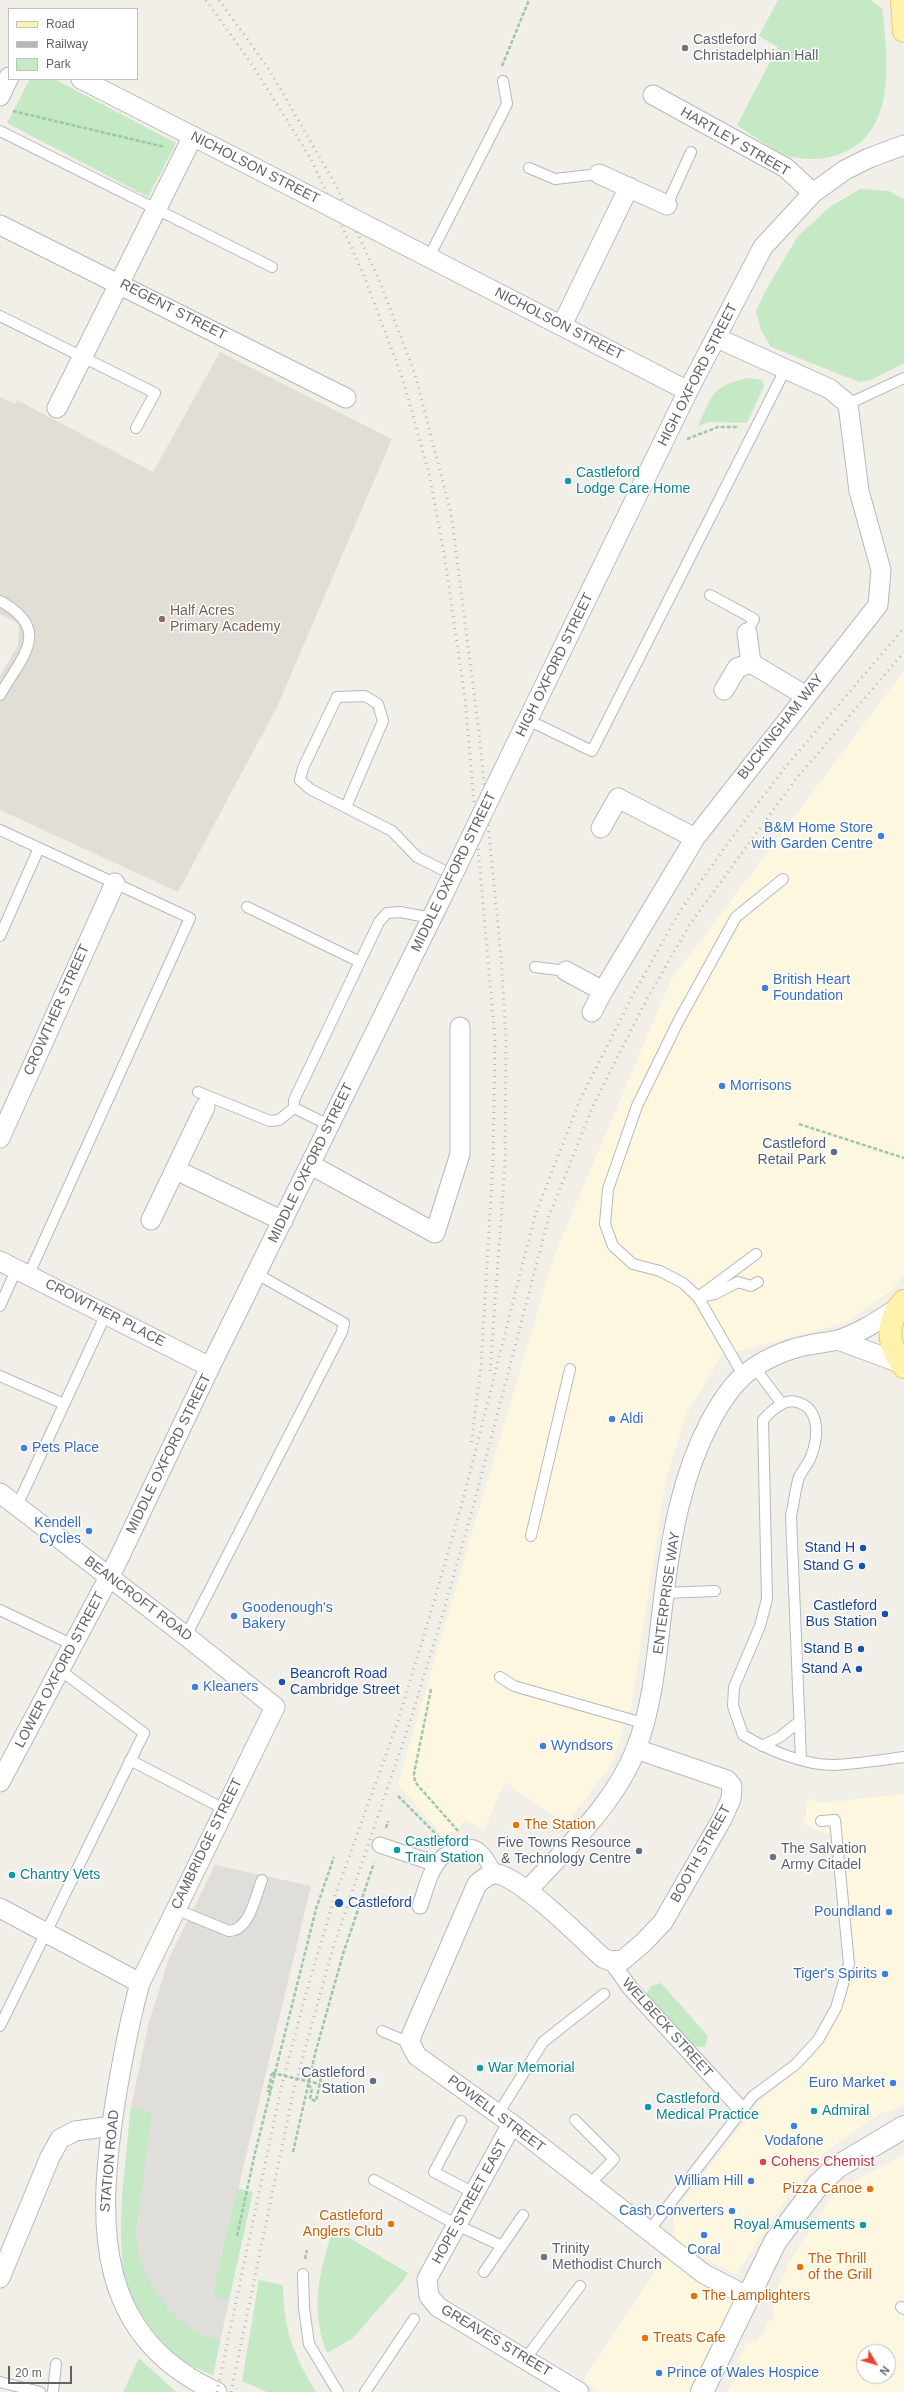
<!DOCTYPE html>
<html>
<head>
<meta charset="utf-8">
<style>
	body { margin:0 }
	#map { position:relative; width:904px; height:2392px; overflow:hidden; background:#f1efe8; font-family:Arial,sans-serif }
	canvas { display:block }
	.legend { position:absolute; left:8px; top:8px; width:130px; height:72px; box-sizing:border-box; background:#fff; border:1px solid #bfc1c3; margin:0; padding:5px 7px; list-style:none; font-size:12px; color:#5f6368 }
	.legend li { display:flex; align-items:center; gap:8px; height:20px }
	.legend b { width:20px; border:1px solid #bfc1c3 }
	.north { position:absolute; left:856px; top:2344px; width:40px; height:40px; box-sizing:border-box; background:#fff; border:1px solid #bfc1c3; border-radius:50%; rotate:128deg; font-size:11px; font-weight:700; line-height:16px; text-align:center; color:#5f6368 }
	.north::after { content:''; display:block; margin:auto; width:14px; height:18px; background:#ea4335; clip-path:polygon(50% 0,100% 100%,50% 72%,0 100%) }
	.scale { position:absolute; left:8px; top:2366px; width:64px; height:18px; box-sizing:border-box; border:2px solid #5f6368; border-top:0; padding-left:5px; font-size:12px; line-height:14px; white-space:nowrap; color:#5f6368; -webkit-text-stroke:3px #fff; paint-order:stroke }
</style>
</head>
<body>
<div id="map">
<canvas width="904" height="2392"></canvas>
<ul class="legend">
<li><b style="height:5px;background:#fff2af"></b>Road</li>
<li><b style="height:5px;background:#b6b7b8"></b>Railway</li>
<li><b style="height:11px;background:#c5e8c5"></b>Park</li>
</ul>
<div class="north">N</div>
<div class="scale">20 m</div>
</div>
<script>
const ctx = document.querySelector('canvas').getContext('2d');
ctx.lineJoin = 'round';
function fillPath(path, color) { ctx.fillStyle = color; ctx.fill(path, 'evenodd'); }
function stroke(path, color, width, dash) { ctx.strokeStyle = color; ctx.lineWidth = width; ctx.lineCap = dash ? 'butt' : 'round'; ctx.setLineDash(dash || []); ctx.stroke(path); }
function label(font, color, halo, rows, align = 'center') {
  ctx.font = font + ' Arial,sans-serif'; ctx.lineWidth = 3; ctx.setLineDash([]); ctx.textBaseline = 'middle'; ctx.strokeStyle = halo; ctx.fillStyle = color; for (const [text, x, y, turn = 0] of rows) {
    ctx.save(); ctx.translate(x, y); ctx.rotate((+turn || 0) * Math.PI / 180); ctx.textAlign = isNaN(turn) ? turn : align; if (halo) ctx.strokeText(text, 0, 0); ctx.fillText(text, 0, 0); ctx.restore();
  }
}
const commercial = new Path2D(`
	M904,671V1273L891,1291L844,1323L721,1356L686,1415L666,1478L631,1708L611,1765L566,1824L505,1782L483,1831L466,1819L447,1840L398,1784L554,1256L671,980Z
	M904,1794V2105L880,2114L829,2149L790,2193L736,2275L681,2245L675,2237L673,2215L759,2102L813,2057L825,2038L855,1968L843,1836L827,1834L804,1824L808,1798L819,1803Z
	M904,2155V2392H728L739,2371L737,2363L747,2343L758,2340L769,2321L774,2319L772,2310L780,2291L776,2289L788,2268L786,2266L830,2199L856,2180ZM864,2352H888V2376H864Z
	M666,2255L740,2300L687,2392H601L583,2381Z`);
const industrial = new Path2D(`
	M215,1865L311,1886L212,2297L229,2300L213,2375L185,2363L121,2238L122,2196L131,2107L149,2022L169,1958Z`);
const education = new Path2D(`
	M220,352L392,439L277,707L178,892L0,810V676L18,645L19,624L0,614V397L15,404L17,400L153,472Z`);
const green = new Path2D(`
	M778,0H870L882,8C888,59 898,135 837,155C823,160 807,160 792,157C780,155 749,133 737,125L778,47L759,36Z
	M30,79H54L176,143L148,197L7,123Z
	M860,189L889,191L904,199V363L871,380L859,382L771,347L761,330L756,311L766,290L798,236L830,207Z
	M749,378L762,380L764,386L747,423L709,422L698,426C712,395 713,385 749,378Z
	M661,1983L708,2036L705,2047L691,2046L646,1995L651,1986Z
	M131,2107L152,2112L136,2234C139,2275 163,2313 200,2334C206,2337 214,2338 220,2340L213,2375L185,2363L156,2338L135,2306L123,2277L121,2238L122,2196Z
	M237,2188L253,2192L229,2300L212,2297Z
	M333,2228L408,2273L403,2281L353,2338L327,2353C309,2306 320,2273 333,2228Z
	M259,2280L283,2285C283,2328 294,2356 316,2392H267L242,2381Z
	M139,2358L176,2392H123Z`);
const path = new Path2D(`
	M502,66L529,0
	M13,111L165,147
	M687,439L718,427H739
	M799,1124L904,1158
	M431,1689L414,1774L415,1782L458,1831
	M398,1796L440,1838
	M386,1828L388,1821
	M308,2085L312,2088L310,2099L316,2101L321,2078L311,2072
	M271,2092L268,2091L272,2073
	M293,2152L315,2054L343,1954L374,1863
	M237,2236L255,2153L316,1909L334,1857
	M305,2259L307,2250`);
const service = new Path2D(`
	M0,131L272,267
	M529,168L555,179L599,174
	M667,205L691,152
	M429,257L507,104L503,81
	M0,316L155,393L136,428
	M848,404L904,378
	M710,595L754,619L747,633
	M0,601C53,630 22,656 0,695
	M528,720L592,751L785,370
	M346,807L383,721L378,704L365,696L337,697L303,768L300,780L310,789L392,831L417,857L453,875
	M0,830L39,848
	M247,907L360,962
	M0,936L39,848L190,918L29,1274
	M535,967L566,971
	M198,1092L270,1121L279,1120L294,1108
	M329,1125L294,1108V1100L379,922L387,913L400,912L432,918
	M698,1297L756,1254
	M698,1297L715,1294L738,1282L751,1286L758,1282
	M0,1306L17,1268
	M755,1368L782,1404
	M743,1375L698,1297L683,1283L660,1271L633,1264L613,1246L605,1224L608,1189L637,1106L678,1022L736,917L783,879
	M0,1376L64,1404
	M17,1506L106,1314
	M531,1536L570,1369
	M664,1593L715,1591
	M0,1610L73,1645
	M186,1636L342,1332L344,1323L257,1274
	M500,1677L514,1686L643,1723
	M762,1746L780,1737L800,1721
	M801,1759L791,1516C794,1504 795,1489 799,1477C802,1471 807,1465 810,1459C818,1440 822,1409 797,1402C784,1398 771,1411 763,1420L767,1599L760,1626L734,1687L733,1706L743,1735C768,1750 804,1765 833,1765C857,1764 881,1760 904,1757
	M130,1760L224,1809
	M175,1909L229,1931C250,1930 255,1897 262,1880
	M0,2026L144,1733L60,1670
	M382,2031L410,2043
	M498,2114L543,2042L604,1994
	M575,2120L614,2159L589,2185
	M461,2121L434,2172L474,2193
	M374,2180L457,2225L502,2246
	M648,2232L753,2096L795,2065L818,2040L836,2008L849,1964L835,1820L821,1821
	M484,2272L523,2215
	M303,2274L304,2308L309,2344L338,2392
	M901,2307L904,2309
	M526,2358L580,2286
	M0,2382L40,2392
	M53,2392L56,2364
	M365,2392L414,2319`);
const pedestrian = new Path2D(`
	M380,1845L436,1864
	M420,1906C425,1892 428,1876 436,1865C440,1858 448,1852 456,1850C479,1841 484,1856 495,1874
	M611,1961L630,1988L742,2110`);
const minor = new Path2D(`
	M81,79L296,189
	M653,95L786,168L813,193
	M0,96L9,77
	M599,174L667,205
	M0,225L346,398
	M391,238L688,391
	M562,325L629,187
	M57,408L193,136
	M747,633L751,663L806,696
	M724,690L737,668L751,663
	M514,748L688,391L763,247L813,193L845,170L869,158L904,145
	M618,798L695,838
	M601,828L618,798
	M566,971L603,991L695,838L878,605L881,570L859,491L848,404L830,389L717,338
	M592,1012L603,991
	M0,1138L115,883
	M311,1165L435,1233L460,1154V1027
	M176,1170L283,1221
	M151,1220L205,1107
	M0,1261L210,1367
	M838,1340L900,1363
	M0,1493L186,1636L275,1707L140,1983C128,2026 121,2066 114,2110C97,2225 95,2337 217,2392
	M636,1749L727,1780L732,1786L731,1799L722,1819L663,1922L643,1943L623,1960L611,1961L603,1958C579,1936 530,1886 501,1875C492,1871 484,1878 477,1884L412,2034L410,2043L417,2056L512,2124L704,2274L749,2297
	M0,1782L117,1562L210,1367L442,897
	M527,1891C566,1848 615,1804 636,1749C655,1699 657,1647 664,1595C671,1536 682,1475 710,1422C719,1405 728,1390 742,1377C759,1361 786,1349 809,1345C818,1343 829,1342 838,1340C860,1333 879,1320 898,1308
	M0,1908L140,1983
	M512,2124L427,2279L429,2296L438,2307L579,2392
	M0,2278L50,2157L60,2139L75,2131L112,2126`);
const tertiary = new Path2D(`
	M702,2392L775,2242L818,2185L837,2167L904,2127`);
const primary = new Path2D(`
	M902,0L904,31
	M904,1301C885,1322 887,1346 904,1367`);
const rail = new Path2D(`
	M206,0L253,66L311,159L363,273L402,377L429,473L445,559L465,699L495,1040L493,1163L481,1365L471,1446
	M219,0L270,71L335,184L380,282L415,374L451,513L479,732L501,956L506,1037L505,1164L490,1372
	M217,2392L282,2084L308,1986L335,1896L398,1721L433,1605L464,1496L535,1215L580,1100L633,995L680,911L725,847L783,770L904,628
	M231,2392L294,2089L333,1948L409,1725L444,1610L475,1500L549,1216L593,1106L647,999L690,924L796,779L904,652`);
const pathBridge = new Path2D(`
	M272,2073L320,2084`);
const minorBridge = new Path2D(`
	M296,189L391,238
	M442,897L514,748`);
const markers = [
	[685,48,4,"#6b7280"],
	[568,481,4,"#0f9aa8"],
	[162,619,4,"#8d6e63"],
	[881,836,4,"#3f7fe0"],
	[765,988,4,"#3f7fe0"],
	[722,1086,4,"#3f7fe0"],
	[834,1152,4,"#5c6f8a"],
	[612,1419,4,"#3f7fe0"],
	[24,1448,4,"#3f7fe0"],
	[89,1531,4,"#3f7fe0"],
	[863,1548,4,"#1a4fb4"],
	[862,1566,4,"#1a4fb4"],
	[885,1614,4,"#1a4fb4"],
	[234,1616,4,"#3f7fe0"],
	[861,1649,4,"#1a4fb4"],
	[859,1669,4,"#1a4fb4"],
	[282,1682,4,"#1a4fb4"],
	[195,1687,4,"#3f7fe0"],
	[543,1746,4,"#3f7fe0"],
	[516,1825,4,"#e8710a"],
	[397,1850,4,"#0f9aa8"],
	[639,1851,4,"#5c6f8a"],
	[773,1857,4,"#6b7280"],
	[12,1875,4,"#0f9aa8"],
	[339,1903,5,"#1a4fb4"],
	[889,1912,4,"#3f7fe0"],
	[885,1974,4,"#3f7fe0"],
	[480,2068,4,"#0f9aa8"],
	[373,2081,4,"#5c6f8a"],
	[893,2083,4,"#3f7fe0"],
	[648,2107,4,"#0f9aa8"],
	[814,2111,4,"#0f9aa8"],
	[794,2126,4,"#3f7fe0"],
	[763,2162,4,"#e0444e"],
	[751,2181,4,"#3f7fe0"],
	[870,2189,4,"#e8710a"],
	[732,2211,4,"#3f7fe0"],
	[391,2224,4,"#e8710a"],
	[863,2225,4,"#0f9aa8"],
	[704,2235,4,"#3f7fe0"],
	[544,2257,4,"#6b7280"],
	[800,2267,4,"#e8710a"],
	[694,2296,4,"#e8710a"],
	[645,2338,4,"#e8710a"],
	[659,2373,4,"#3f7fe0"]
];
const worshipNames = [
	["Castleford",693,40],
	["Christadelphian Hall",693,56],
	["The Salvation",781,1849],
	["Army Citadel",781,1865],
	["Trinity",552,2249],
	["Methodist Church",552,2265]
];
const streetNames = [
	["HARTLEY STREET",735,142,30],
	["NICHOLSON STREET",255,168,27],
	["REGENT STREET",173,310,27],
	["NICHOLSON STREET",559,324,27],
	["HIGH OXFORD STREET",698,375,-63],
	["HIGH OXFORD STREET",555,665,-64],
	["BUCKINGHAM WAY",781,727,-52],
	["MIDDLE OXFORD STREET",454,872,-64],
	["CROWTHER STREET",57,1010,-66],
	["MIDDLE OXFORD STREET",311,1163,-64],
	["CROWTHER PLACE",105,1313,27],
	["MIDDLE OXFORD STREET",169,1454,-64],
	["ENTERPRISE WAY",667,1593,-82],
	["BEANCROFT ROAD",138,1599,37],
	["LOWER OXFORD STREET",60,1670,-62],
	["CAMBRIDGE STREET",207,1844,-64],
	["BOOTH STREET",701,1854,-61],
	["WELBECK STREET",667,2028,48],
	["POWELL STREET",496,2114,37],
	["STATION ROAD",110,2161,-85],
	["HOPE STREET EAST",470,2202,-61],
	["GREAVES STREET",496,2341,31]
];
const cultureNames = [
	["Castleford",576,473],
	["Lodge Care Home",576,489],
	["Castleford",405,1842],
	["Train Station",405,1858],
	["Chantry Vets",20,1875],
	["War Memorial",488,2068],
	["Castleford",656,2099],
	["Medical Practice",656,2115],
	["Admiral",822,2111],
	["Royal Amusements",855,2225,"right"]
];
const educationNames = [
	["Half Acres",170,611],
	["Primary Academy",170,627]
];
const shopNames = [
	["B&M Home Store",873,828,"right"],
	["with Garden Centre",873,844,"right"],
	["British Heart",773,980],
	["Foundation",773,996],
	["Morrisons",730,1086],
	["Aldi",620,1419],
	["Pets Place",32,1448],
	["Kendell",81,1523,"right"],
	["Cycles",81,1539,"right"],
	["Goodenough's",242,1608],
	["Bakery",242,1624],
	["Kleaners",203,1687],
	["Wyndsors",551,1746],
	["Poundland",881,1912,"right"],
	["Tiger's Spirits",877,1974,"right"],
	["Euro Market",885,2083,"right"],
	["Vodafone",794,2141,"center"],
	["William Hill",743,2181,"right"],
	["Cash Converters",724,2211,"right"],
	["Coral",704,2250,"center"],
	["Prince of Wales Hospice",667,2373]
];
const serviceNames = [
	["Castleford",826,1144],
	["Retail Park",826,1160],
	["Five Towns Resource",631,1843],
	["& Technology Centre",631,1859],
	["Castleford",365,2073],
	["Station",365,2089]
];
const transitNames = [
	["Stand H",855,1548],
	["Stand G",854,1566],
	["Castleford",877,1606],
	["Bus Station",877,1622],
	["Stand B",853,1649],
	["Stand A",851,1669],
	["Beancroft Road",290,1674,"left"],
	["Cambridge Street",290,1690,"left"],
	["Castleford",348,1903,"left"]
];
const foodNames = [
	["The Station",524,1825],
	["Pizza Canoe",862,2189,"right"],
	["Castleford",383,2216,"right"],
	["Anglers Club",383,2232,"right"],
	["The Thrill",808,2259],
	["of the Grill",808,2275],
	["The Lamplighters",702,2296],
	["Treats Cafe",653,2338]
];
const healthNames = [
	["Cohens Chemist",771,2162]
];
fillPath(commercial, '#fef7e0');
fillPath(industrial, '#e0deda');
fillPath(education, '#e1ded6');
fillPath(green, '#c5e8c5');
stroke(service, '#b5b8bc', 12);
stroke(pedestrian, '#b5b8bc', 17);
stroke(minor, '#b5b8bc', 21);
stroke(tertiary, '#b5b8bc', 24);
stroke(primary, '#f2c960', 24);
stroke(path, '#9cc7a9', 2.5, [4, 2]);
stroke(service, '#fff', 10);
stroke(pedestrian, '#fff', 15);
stroke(minor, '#fff', 19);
stroke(tertiary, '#fff', 22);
stroke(primary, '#fff2af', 22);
stroke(rail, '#b6b7b8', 3, [1, 5]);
stroke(minorBridge, '#b5b8bc', 21, []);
stroke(pathBridge, '#9cc7a9', 2.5, [4, 2]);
stroke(minorBridge, '#fff', 19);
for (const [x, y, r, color] of markers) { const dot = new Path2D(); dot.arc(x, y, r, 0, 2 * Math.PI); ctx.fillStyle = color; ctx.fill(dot); stroke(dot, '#fff', 1.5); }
label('14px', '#5b616d', '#fff', worshipNames, 'left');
label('14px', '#5f6368', '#fff', streetNames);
label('14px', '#0d838f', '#fff', cultureNames, 'left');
label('14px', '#785e54', '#fff', educationNames, 'left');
label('14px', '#366cbe', '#fff', shopNames, 'left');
label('14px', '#4e5e75', '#fff', serviceNames, 'right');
label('14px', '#164399', '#fff', transitNames, 'right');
label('14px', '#c56008', '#fff', foodNames, 'left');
label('14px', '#be3a42', '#fff', healthNames, 'left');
</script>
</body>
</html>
